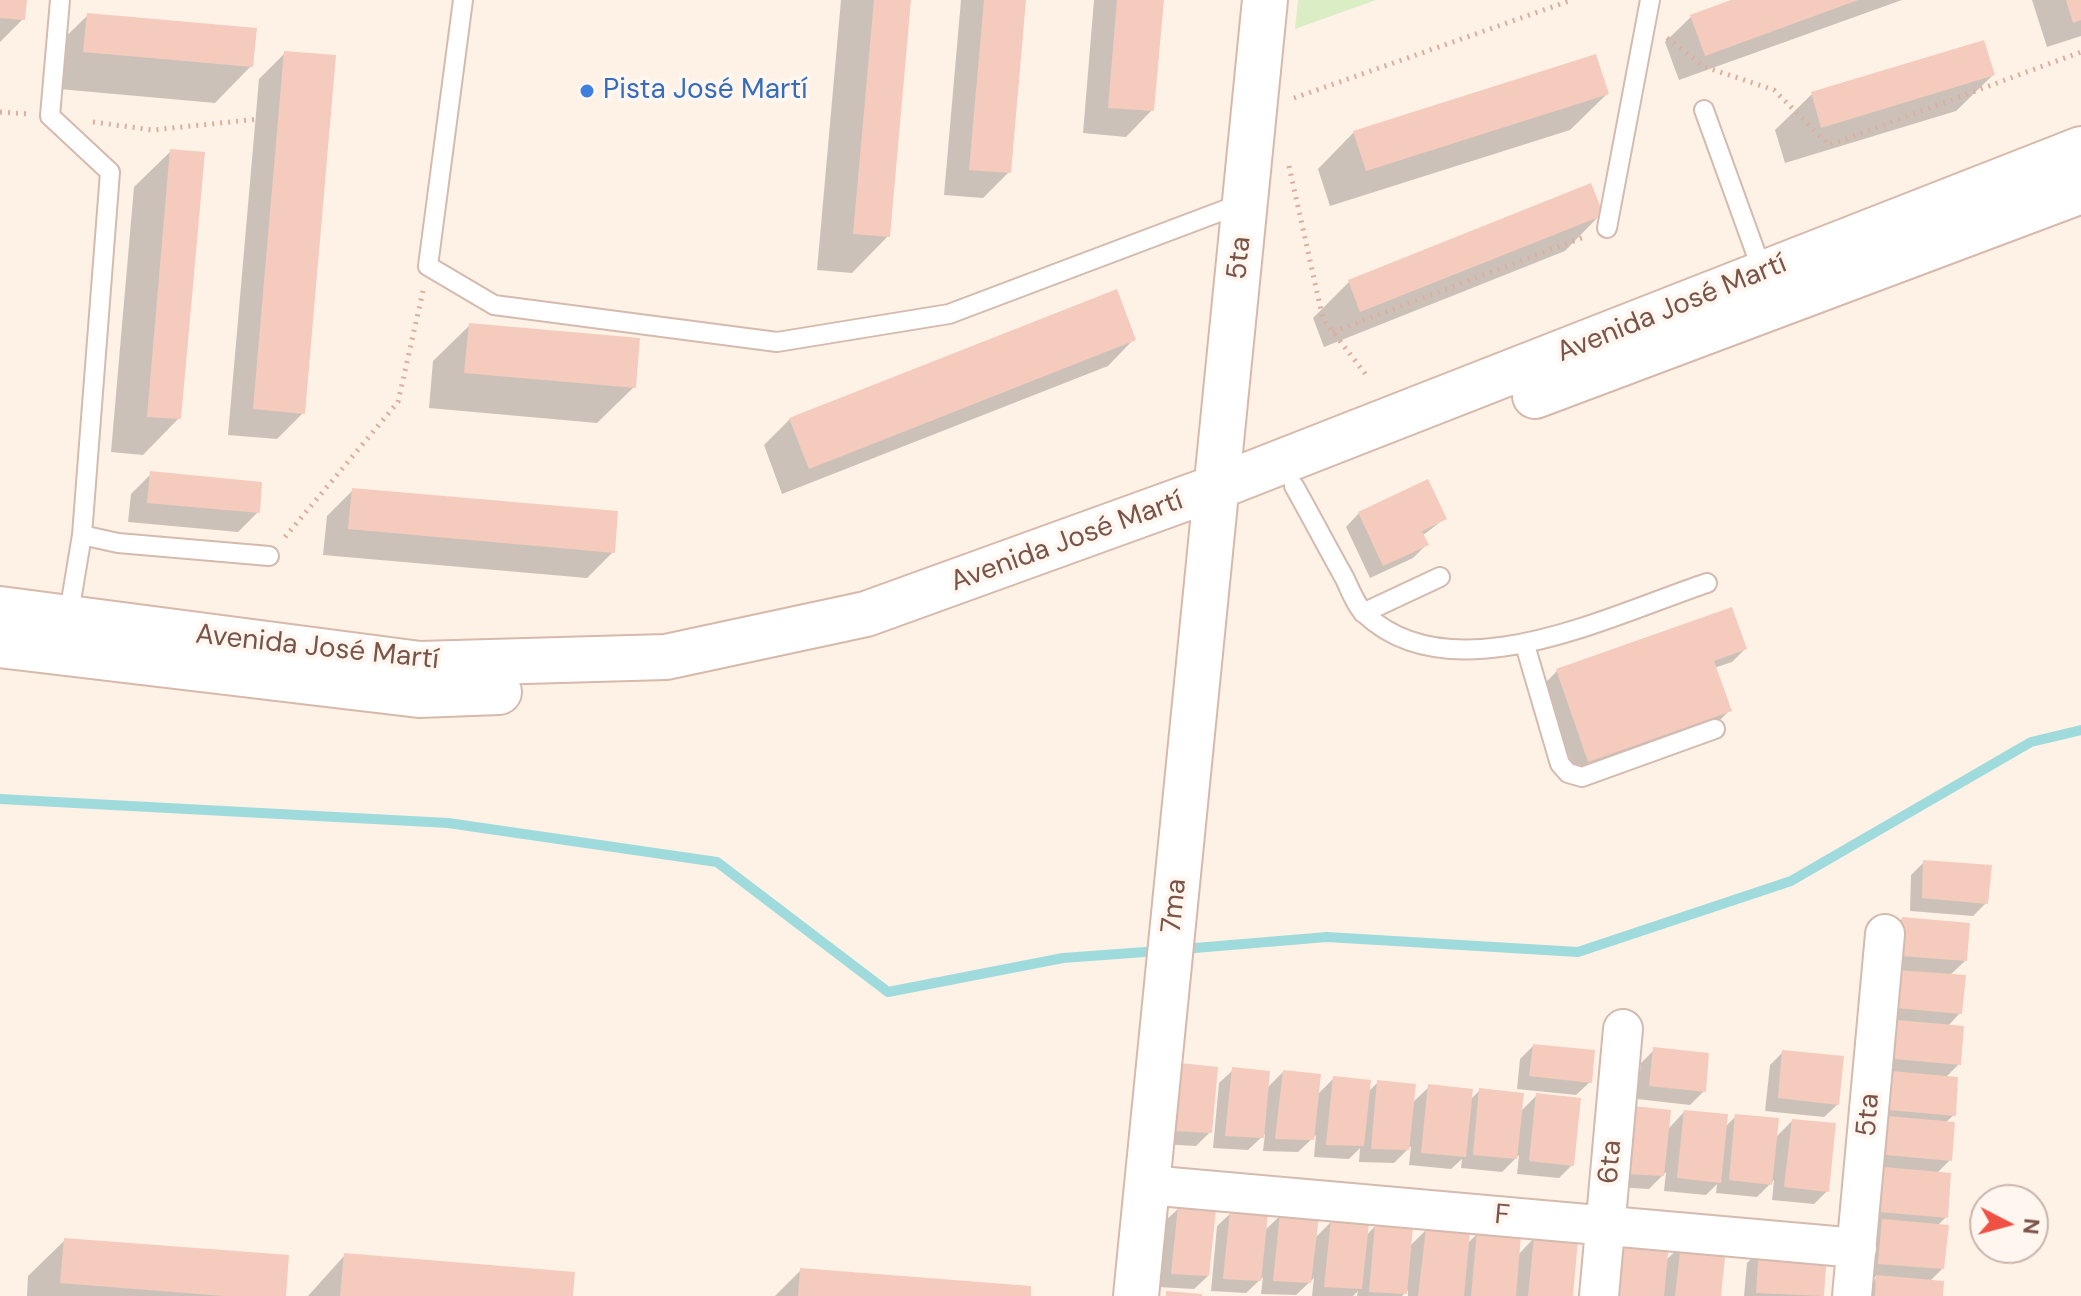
<!DOCTYPE html>
<html>
<head>
<meta charset="utf-8">
<style>
	body { margin:0 }
	#map { position:relative; width:2081px; height:1296px; overflow:hidden; background:#fef2e7; font-family:"DM Sans",sans-serif }
	canvas { display:block }
	.north { position:absolute; left:1969px; top:1184px; width:80px; height:80px; box-sizing:border-box; background:#fff7ef; border:2px solid #cab5ad; border-radius:50%; rotate:96deg; font-size:22px; font-weight:700; line-height:32px; text-align:center; color:#7a5349 }
	.north::after { content:''; display:block; margin:auto; width:28px; height:36px; background:#ef5245; clip-path:polygon(50% 0,100% 100%,50% 72%,0 100%) }
</style>
</head>
<body>
<div id="map">
<canvas width="2081" height="1296"></canvas>
<div class="north">N</div>
</div>
<script>
const ctx = document.querySelector('canvas').getContext('2d');
ctx.lineJoin = 'round';
function fillPath(path, color) { ctx.fillStyle = color; ctx.fill(path, 'evenodd'); }
function stroke(path, color, width, dash) { ctx.strokeStyle = color; ctx.lineWidth = width; ctx.lineCap = dash ? 'butt' : 'round'; ctx.setLineDash(dash || []); ctx.stroke(path); }
function label(font, color, halo, rows, align = 'center') {
  ctx.font = font + ' "DM Sans",sans-serif'; ctx.lineWidth = 8; ctx.setLineDash([]); ctx.textBaseline = 'middle'; ctx.strokeStyle = halo; ctx.fillStyle = color; for (const [text, x, y, turn = 0] of rows) {
    ctx.save(); ctx.translate(x, y); ctx.rotate((+turn || 0) * Math.PI / 180); ctx.textAlign = isNaN(turn) ? turn : align; if (halo) ctx.strokeText(text, 0, 0); ctx.fillText(text, 0, 0); ctx.restore();
  }
}
const green = new Path2D(`
	M1298,0H1376L1295,29Z`);
const shadow = new Path2D(`
	M0,0H25L23,19L0,42Z
	M841,0H909L888,236L852,273L817,270Z
	M961,0H1024L1009,172L983,198L944,195Z
	M1094,0H1162L1152,110L1126,137L1083,133Z
	M1737,0H1902L1679,80L1665,42L1692,16Z
	M2032,0H2081V36L2047,47Z
	M88,15L251,66L215,103L48,88L51,51Z
	M285,53L303,413L277,439L228,435L259,79Z
	M1993,75L1956,111L1785,163L1775,130L1812,94Z
	M1607,94L1570,130L1330,206L1318,169L1354,132Z
	M171,151L179,418L143,455L111,452L134,187Z
	M1601,214L1565,251L1324,347L1313,318L1349,282Z
	M470,325L634,387L597,423L429,408L433,361Z
	M1134,339L1108,366L782,494L764,445L790,419Z
	M151,474L258,512L238,532L128,522L131,494Z
	M353,490L613,552L587,578L323,555L327,516Z
	M1359,513L1444,519L1422,536L1426,545L1413,558L1370,578L1346,527Z
	M1745,649L1732,662L1714,668L1729,711L1716,724L1575,774L1544,684L1558,670Z
	M1924,862L1986,903L1973,916L1910,911L1911,875Z
	M1902,919L1965,961L1949,976L1960,1013L1947,1027L1959,1064L1945,1078L1954,1115L1945,1123L1950,1160L1937,1173L1946,1217L1937,1226L1943,1268L1929,1282L1941,1296H1863L1877,1277L1866,1276L1870,1234L1878,1226L1867,1225L1871,1182L1885,1169L1873,1168L1889,933Z
	M1533,1046L1590,1082L1576,1095L1517,1089L1520,1059Z
	M1654,1050L1704,1091L1690,1105L1637,1099L1641,1063Z
	M1783,1052L1838,1104L1824,1117L1765,1111L1770,1065Z
	M1216,1068L1210,1132L1196,1146L1161,1144Z
	M1233,1070L1266,1089L1283,1072L1316,1096L1334,1078L1368,1092L1378,1082L1412,1103L1429,1087L1469,1101L1480,1090L1520,1112L1537,1095L1572,1165L1559,1178L1517,1174L1519,1155L1502,1172L1461,1168L1462,1159L1451,1169L1409,1165L1411,1146L1394,1163L1359,1162L1360,1148L1349,1159L1314,1157L1316,1135L1298,1152L1263,1151L1265,1134L1248,1150L1213,1148L1219,1083Z
	M1684,1112L1725,1127L1736,1116L1775,1138L1792,1121L1827,1191L1814,1204L1772,1200L1774,1180L1757,1197L1716,1193L1717,1184L1706,1195L1664,1191L1666,1172L1649,1189L1614,1187Z
	M1179,1208L1208,1276L1194,1289L1158,1287L1165,1221Z
	M1231,1213L1264,1231L1281,1215L1314,1239L1332,1221L1366,1236L1376,1225L1410,1246L1426,1230L1467,1244L1478,1233L1518,1255L1534,1238L1571,1296H1408V1290L1402,1296H1357L1358,1291L1353,1296H1312L1314,1278L1296,1295L1261,1294L1263,1277L1246,1293L1211,1291L1217,1226Z
	M65,1240L284,1296H27L28,1276Z
	M1625,1241L1665,1261L1682,1245L1719,1296H1608L1612,1254Z
	M1760,1250L1825,1254L1822,1296H1744L1747,1263Z
	M344,1256L571,1296H308Z
	M801,1270L1029,1296H775Z`);
const stream = new Path2D(`
	M0,799L448,823L717,862L888,992L1063,958L1159,951
	M1183,949L1327,937L1578,952L1791,881L2031,742L2081,730`);
const building = new Path2D(`
	M0,0H27L25,20L0,18Z
	M874,0H911L890,237L853,234Z
	M984,0H1026L1011,173L969,170Z
	M1117,0H1164L1154,111L1108,108Z
	M1731,0H1858L1705,56L1690,15Z
	M2066,0H2081V20L2073,23Z
	M87,13L257,28L253,67L83,52Z
	M1984,40L1995,75L1821,128L1811,92Z
	M284,51L336,55L305,414L253,409Z
	M1596,54L1609,94L1366,171L1353,131Z
	M170,149L205,152L181,419L147,417Z
	M1591,183L1604,215L1360,312L1348,280Z
	M1117,289L1136,340L809,469L789,418Z
	M469,323L640,338L636,388L464,373Z
	M150,471L262,482L260,513L147,503Z
	M1428,479L1447,519L1422,531L1429,545L1383,566L1358,512Z
	M352,488L618,511L615,553L348,529Z
	M1732,607L1747,649L1714,661L1732,711L1588,762L1556,669Z
	M1923,860L1992,865L1988,904L1922,898Z
	M1902,917L1970,923L1967,961L1900,956Z
	M1897,970L1966,975L1962,1014L1896,1008Z
	M1896,1020L1964,1026L1961,1065L1895,1059Z
	M1533,1044L1595,1050L1592,1083L1529,1076Z
	M1653,1047L1709,1053L1706,1092L1649,1086Z
	M1782,1050L1844,1056L1839,1105L1778,1098Z
	M1180,1063L1218,1067L1212,1133L1173,1131Z
	M1232,1067L1270,1071L1264,1138L1225,1136Z
	M1283,1070L1321,1074L1314,1140L1275,1139Z
	M1890,1071L1958,1077L1956,1116L1889,1110Z
	M1333,1076L1371,1080L1364,1146L1326,1145Z
	M1377,1080L1416,1084L1409,1150L1371,1149Z
	M1428,1084L1473,1089L1466,1157L1421,1153Z
	M1479,1088L1524,1093L1517,1159L1473,1155Z
	M1536,1093L1581,1098L1574,1166L1529,1161Z
	M1633,1106L1671,1110L1664,1176L1626,1174Z
	M1684,1110L1728,1114L1721,1183L1677,1178Z
	M1735,1114L1779,1118L1772,1185L1729,1180Z
	M1887,1116L1955,1122L1952,1161L1886,1155Z
	M1792,1119L1836,1123L1829,1192L1784,1187Z
	M1884,1167L1951,1173L1948,1218L1880,1212Z
	M1178,1206L1216,1210L1209,1276L1171,1274Z
	M1230,1211L1268,1214L1261,1281L1223,1279Z
	M1280,1213L1319,1216L1311,1283L1273,1281Z
	M1331,1219L1369,1223L1362,1289L1324,1287Z
	M1882,1219L1949,1225L1944,1269L1878,1264Z
	M1375,1223L1413,1227L1407,1294L1369,1292Z
	M1426,1228L1470,1232L1464,1296H1418Z
	M1477,1231L1521,1235L1516,1296H1471Z
	M1534,1236L1578,1240L1573,1296H1528Z
	M64,1238L289,1255L286,1296H224L60,1283Z
	M1624,1239L1669,1243L1664,1296H1619Z
	M1681,1243L1726,1248L1721,1296H1675Z
	M1759,1247L1827,1253L1824,1296L1756,1293Z
	M344,1253L575,1272L573,1296H340Z
	M800,1268L1031,1286V1296H798Z
	M1876,1275L1944,1281L1943,1296H1875Z
	M1166,1291L1202,1294V1296H1166Z`);
const path = new Path2D(`
	M1667,38L1705,67L1774,90L1829,145L2081,52
	M1294,98L1572,0
	M0,112L28,114
	M93,122L153,130L259,119
	M1289,166L1323,319L1367,376
	M1333,332L1584,237
	M285,537L398,402L423,291`);
const lane = new Path2D(`
	M60,0L50,116L110,172L82,535L118,543L269,556
	M463,0L428,266L494,305L777,342L949,314L1243,203
	M1704,110L1763,273
	M1607,228L1650,0
	M1294,486C1311,516 1327,547 1344,577C1350,589 1356,606 1365,614C1452,696 1611,615 1707,583
	M1363,613L1440,577
	M68,619L82,535
	M1525,645L1560,764L1568,773L1582,777L1715,729`);
const street = new Path2D(`
	M1148,1185L1857,1248
	M1599,1296L1623,1029
	M1852,1296L1885,934`);
const secondary = new Path2D(`
	M1535,396L2081,191
	M0,609L420,664L666,657L866,614L1217,487L2081,149
	M0,645L419,695L499,692
	M1136,1296L1265,0`);
const markers = [
	[587,91,8,"#3f7fe0"]
];
const shopNames = [
	["Pista José Martí",603,91]
];
const streetNames = [
	["5ta",1240,258,-84],
	["Avenida José Martí",1672,309,-22],
	["Avenida José Martí",1067,542,-20],
	["Avenida José Martí",317,648,6],
	["7ma",1175,906,-84],
	["5ta",1869,1115,-85],
	["6ta",1611,1162,-85],
	["F",1502,1216,5]
];
fillPath(green, '#dbedc4');
fillPath(shadow, '#0003');
stroke(stream, '#9fdbdc', 10);
fillPath(building, '#f5cbbd');
stroke(lane, '#d4baaf', 22);
stroke(street, '#d4baaf', 42);
stroke(secondary, '#d7b9ab', 48);
stroke(path, '#dbae9f', 5, [2, 6]);
stroke(lane, '#fff', 18);
stroke(street, '#fff', 38);
stroke(secondary, '#fff', 44);
for (const [x, y, r, color] of markers) { const dot = new Path2D(); dot.arc(x, y, r, 0, 2 * Math.PI); ctx.fillStyle = color; ctx.fill(dot); stroke(dot, '#fff7ef', 3); }
label('28px', '#366cbe', '#fff7ef', shopNames, 'left');
label('28px', '#7a5349', '#fff7ef', streetNames);
</script>
</body>
</html>
